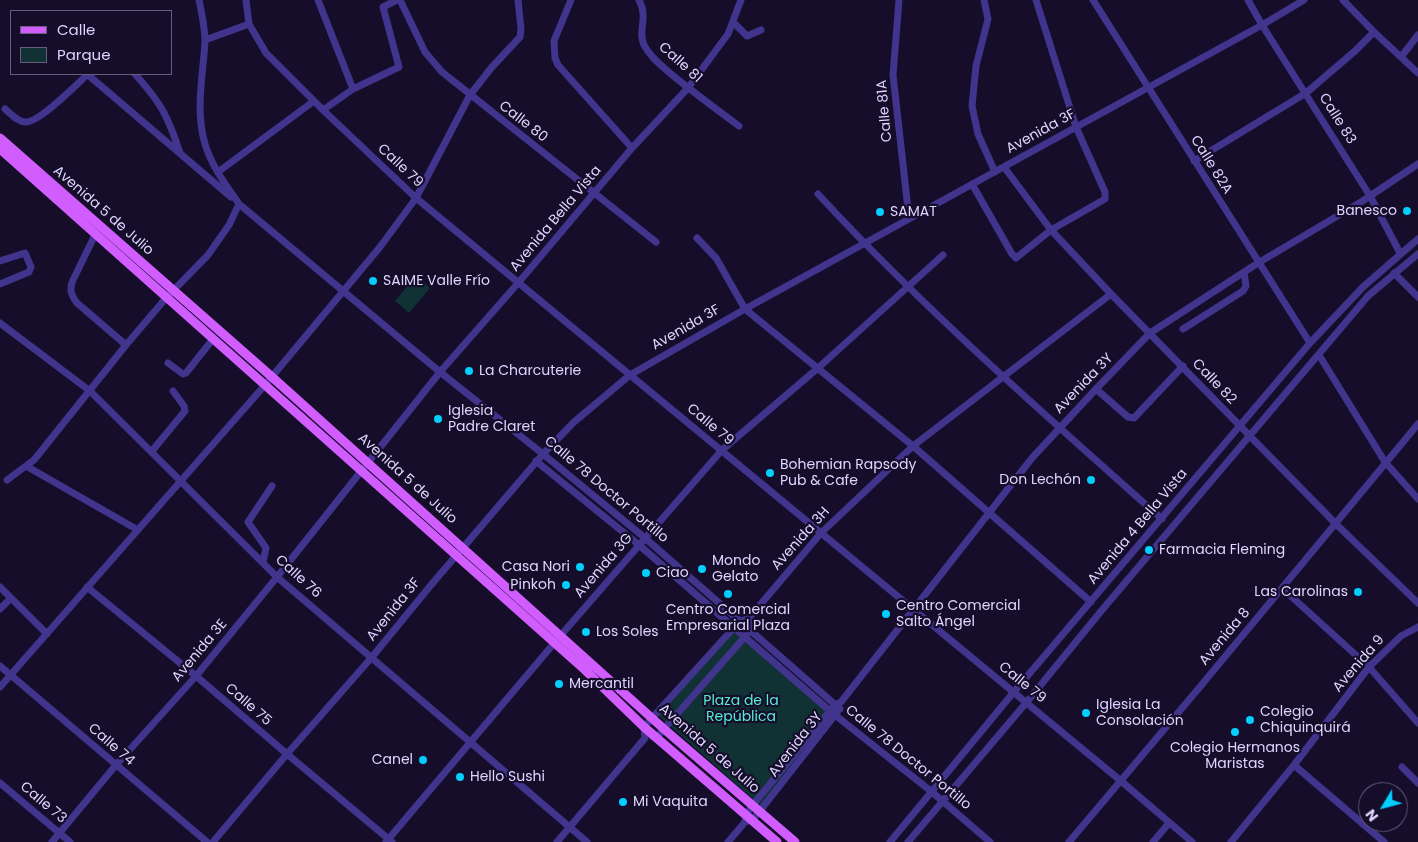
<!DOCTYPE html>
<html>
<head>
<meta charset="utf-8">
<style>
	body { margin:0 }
	#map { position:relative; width:1418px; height:842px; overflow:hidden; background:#150d2a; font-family:Poppins,sans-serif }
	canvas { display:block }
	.legend { position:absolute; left:10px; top:10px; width:162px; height:65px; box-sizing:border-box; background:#150d2a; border:1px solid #665d7f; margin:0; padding:6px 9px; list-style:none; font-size:15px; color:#dfd6ff }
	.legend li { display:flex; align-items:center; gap:10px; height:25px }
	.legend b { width:25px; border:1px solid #665d7f }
	.north { position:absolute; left:1358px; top:782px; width:50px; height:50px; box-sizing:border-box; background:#150d2a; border:1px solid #665d7f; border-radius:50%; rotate:233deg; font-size:14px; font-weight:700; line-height:20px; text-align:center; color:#dfd6ff }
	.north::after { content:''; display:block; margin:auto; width:18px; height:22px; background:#02ceff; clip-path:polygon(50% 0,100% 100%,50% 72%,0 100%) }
</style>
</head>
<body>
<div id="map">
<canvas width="1418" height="842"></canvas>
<ul class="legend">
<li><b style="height:6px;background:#d25dff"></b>Calle</li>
<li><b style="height:14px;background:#103234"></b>Parque</li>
</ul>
<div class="north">N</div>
</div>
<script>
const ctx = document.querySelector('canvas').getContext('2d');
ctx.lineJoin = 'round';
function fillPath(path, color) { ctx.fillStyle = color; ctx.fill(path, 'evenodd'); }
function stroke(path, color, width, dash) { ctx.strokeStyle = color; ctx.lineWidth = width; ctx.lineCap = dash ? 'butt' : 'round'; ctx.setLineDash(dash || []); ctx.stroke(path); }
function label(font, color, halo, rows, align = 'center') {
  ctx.font = font + ' Poppins,sans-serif'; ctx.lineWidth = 4.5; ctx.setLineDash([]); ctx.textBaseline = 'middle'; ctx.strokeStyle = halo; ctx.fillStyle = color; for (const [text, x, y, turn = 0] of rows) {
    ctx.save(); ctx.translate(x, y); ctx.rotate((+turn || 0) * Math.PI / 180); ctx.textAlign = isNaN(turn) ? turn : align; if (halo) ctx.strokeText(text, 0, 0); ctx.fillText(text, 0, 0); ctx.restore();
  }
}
const green = new Path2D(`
	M416,276L430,288L409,313L395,301Z
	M734,624L835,711L761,806L654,712Z`);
const minor = new Path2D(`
	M199,0C202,14 205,28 205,42C203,76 195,110 205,144C212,167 226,185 239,204L440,372L543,454L645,538L840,709
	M246,0L249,24L266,53L323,110L416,198L1121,781L1192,842
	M318,0L353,89
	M400,0L425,52L442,72L656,242
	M571,0L554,41L555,58L558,65L632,148
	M639,0C649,18 637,31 644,45C650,57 661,65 671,74C693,92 716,109 739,126
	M899,0L893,75L909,218
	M984,0L988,19L976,66L972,106L978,134L995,172
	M1093,0L1310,343
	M1248,0L1262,25L1370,196L1400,253
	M1343,0L1374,32L1418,73
	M733,22L747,36L761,30
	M205,40L249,24
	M1401,57L1418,35
	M87,74L231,197
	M135,74C161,103 168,116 180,153
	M5,109C11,114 18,122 25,122C38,124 77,84 88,74
	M323,110L353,89L399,67L383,7L397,0
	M1194,161L1306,93L1355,51L1374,32
	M1004,167L1051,230L1111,294L1336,524L1418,603
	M218,172L314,101
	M972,184L1012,254L1016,258L1051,230L1105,199V192L1076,127L1036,0
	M818,194C925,310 1044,414 1162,519
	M95,235L73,280C69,289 71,295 77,303L126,345
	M697,238L716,258L745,309L913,446L1091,602
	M0,261L25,253L31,267L29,272L0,284
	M1394,273L1418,297
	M0,323L90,391L277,577L587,842
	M1183,329L1243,291L1246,286L1244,272
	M1319,355L1385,462L1418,499
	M168,363L183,374L186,373L213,339
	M1096,389L1128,417L1134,418L1183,366
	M152,451L185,411L184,406L173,391
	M536,461L639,545L830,711L932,792L990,842
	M26,466L138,530
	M7,480L34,460L126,345L166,298L208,255L229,225L239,204
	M263,562L266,548L248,522L272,486
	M0,587L47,634
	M87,587L196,676L287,754L392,842
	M1282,588L1369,667L1418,723
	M0,609L11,598
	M0,666L207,842
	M0,687L265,385L380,247L416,198L470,95L492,67L520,37L521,29L518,0
	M653,737H657L670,722L750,631L749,618
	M1294,765L1384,842
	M1402,767L1418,783
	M0,783L70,842
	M745,822L746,815L752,806L835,705L841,702L1032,458L1096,389L1150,333L1258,263L1361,202L1418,164
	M52,842L116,765L196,676L277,577L440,372L519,282L632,148L688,88L728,34L741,0
	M213,842L287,754L372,657L431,585L543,454L574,422L630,375L745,309L1262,25L1304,0
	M386,842L561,635L722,450L818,368L943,255
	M557,842L645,738L644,727L652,718L739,622L749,618L821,533L913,446L1111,294
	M728,842L745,822L752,820L759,812L838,711
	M890,842L1013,693L1310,343L1363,287L1418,239
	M908,842L1026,703L1102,610L1368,296L1418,254
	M1069,842L1199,688L1418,424
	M1153,842L1169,823
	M1231,842L1294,765L1369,667L1401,636L1418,627`);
const major = new Path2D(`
	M0,138L272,377L664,729L795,842
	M0,149L585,670L644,727L777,842`);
const markers = [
	[1407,211,5,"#02ceff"],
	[880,212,5,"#02ceff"],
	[373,281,5,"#02ceff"],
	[469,371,5,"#02ceff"],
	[438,419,5,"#02ceff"],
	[770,473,5,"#02ceff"],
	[1091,480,5,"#02ceff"],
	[1149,550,5,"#02ceff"],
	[580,567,5,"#02ceff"],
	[702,569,5,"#02ceff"],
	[646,573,5,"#02ceff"],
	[566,585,5,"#02ceff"],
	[1358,592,5,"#02ceff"],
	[728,594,5,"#02ceff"],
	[886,614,5,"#02ceff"],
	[586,632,5,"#02ceff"],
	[559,684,5,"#02ceff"],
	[1086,713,5,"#02ceff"],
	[1250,720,5,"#02ceff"],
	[1235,732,5,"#02ceff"],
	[423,760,5,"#02ceff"],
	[460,777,5,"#02ceff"],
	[623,802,5,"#02ceff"]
];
const streetNames = [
	["Calle 81",680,63,42],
	["Calle 81A",885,111,-95],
	["Calle 83",1337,119,58],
	["Calle 80",523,122,38],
	["Avenida 3F",1041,132,-29],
	["Calle 82A",1211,165,58],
	["Calle 79",400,166,43],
	["Avenida 5 de Julio",103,211,41],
	["Avenida Bella Vista",556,219,-50],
	["Avenida 3F",686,328,-30],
	["Calle 82",1214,382,46],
	["Avenida 3Y",1084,384,-46],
	["Calle 79",710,425,40],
	["Avenida 5 de Julio",407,479,42],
	["Calle 78 Doctor Portillo",606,490,40],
	["Avenida 4 Bella Vista",1138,527,-50],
	["Avenida 3H",801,539,-48],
	["Avenida 3G",604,566,-49],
	["Calle 76",298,577,42],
	["Avenida 3F",394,610,-51],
	["Avenida 8",1225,637,-50],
	["Avenida 3E",200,651,-50],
	["Avenida 9",1359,664,-49],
	["Calle 79",1022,683,39],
	["Calle 75",248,705,41],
	["Calle 74",111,745,41],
	["Avenida 3Y",796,745,-52],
	["Avenida 5 de Julio",709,749,41],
	["Calle 78 Doctor Portillo",908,758,39],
	["Calle 73",43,803,40]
];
const poiNames = [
	["Banesco",1397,211,"right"],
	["SAMAT",890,212],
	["SAIME Valle Frío",383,281],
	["La Charcuterie",479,371],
	["Iglesia",448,411],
	["Padre Claret",448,427],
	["Bohemian Rapsody",780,465],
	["Pub & Cafe",780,481],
	["Don Lechón",1081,480,"right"],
	["Farmacia Fleming",1159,550],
	["Mondo",712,561],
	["Gelato",712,577],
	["Casa Nori",570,567,"right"],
	["Ciao",656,573],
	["Pinkoh",556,585,"right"],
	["Las Carolinas",1348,592,"right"],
	["Centro Comercial",896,606],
	["Salto Ángel",896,622],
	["Centro Comercial",728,610,"center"],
	["Empresarial Plaza",728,626,"center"],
	["Los Soles",596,632],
	["Mercantil",569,684],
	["Iglesia La",1096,705],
	["Consolación",1096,721],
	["Colegio",1260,712],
	["Chiquinquirá",1260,728],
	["Colegio Hermanos",1235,748,"center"],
	["Maristas",1235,764,"center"],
	["Canel",413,760,"right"],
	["Hello Sushi",470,777],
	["Mi Vaquita",633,802]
];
const parkNames = [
	["Plaza de la",741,701],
	["República",741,717]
];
fillPath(green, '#103234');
stroke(minor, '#40348d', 7);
stroke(major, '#d25dff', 9);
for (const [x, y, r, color] of markers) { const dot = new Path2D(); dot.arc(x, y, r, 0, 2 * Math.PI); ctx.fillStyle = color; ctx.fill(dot); stroke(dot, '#150d2a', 2); }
label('14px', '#dfd6ff', '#150d2a', streetNames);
label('14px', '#dfd6ff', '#150d2a', poiNames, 'left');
label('14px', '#55ecd4', '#150d2a', parkNames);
</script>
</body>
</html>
